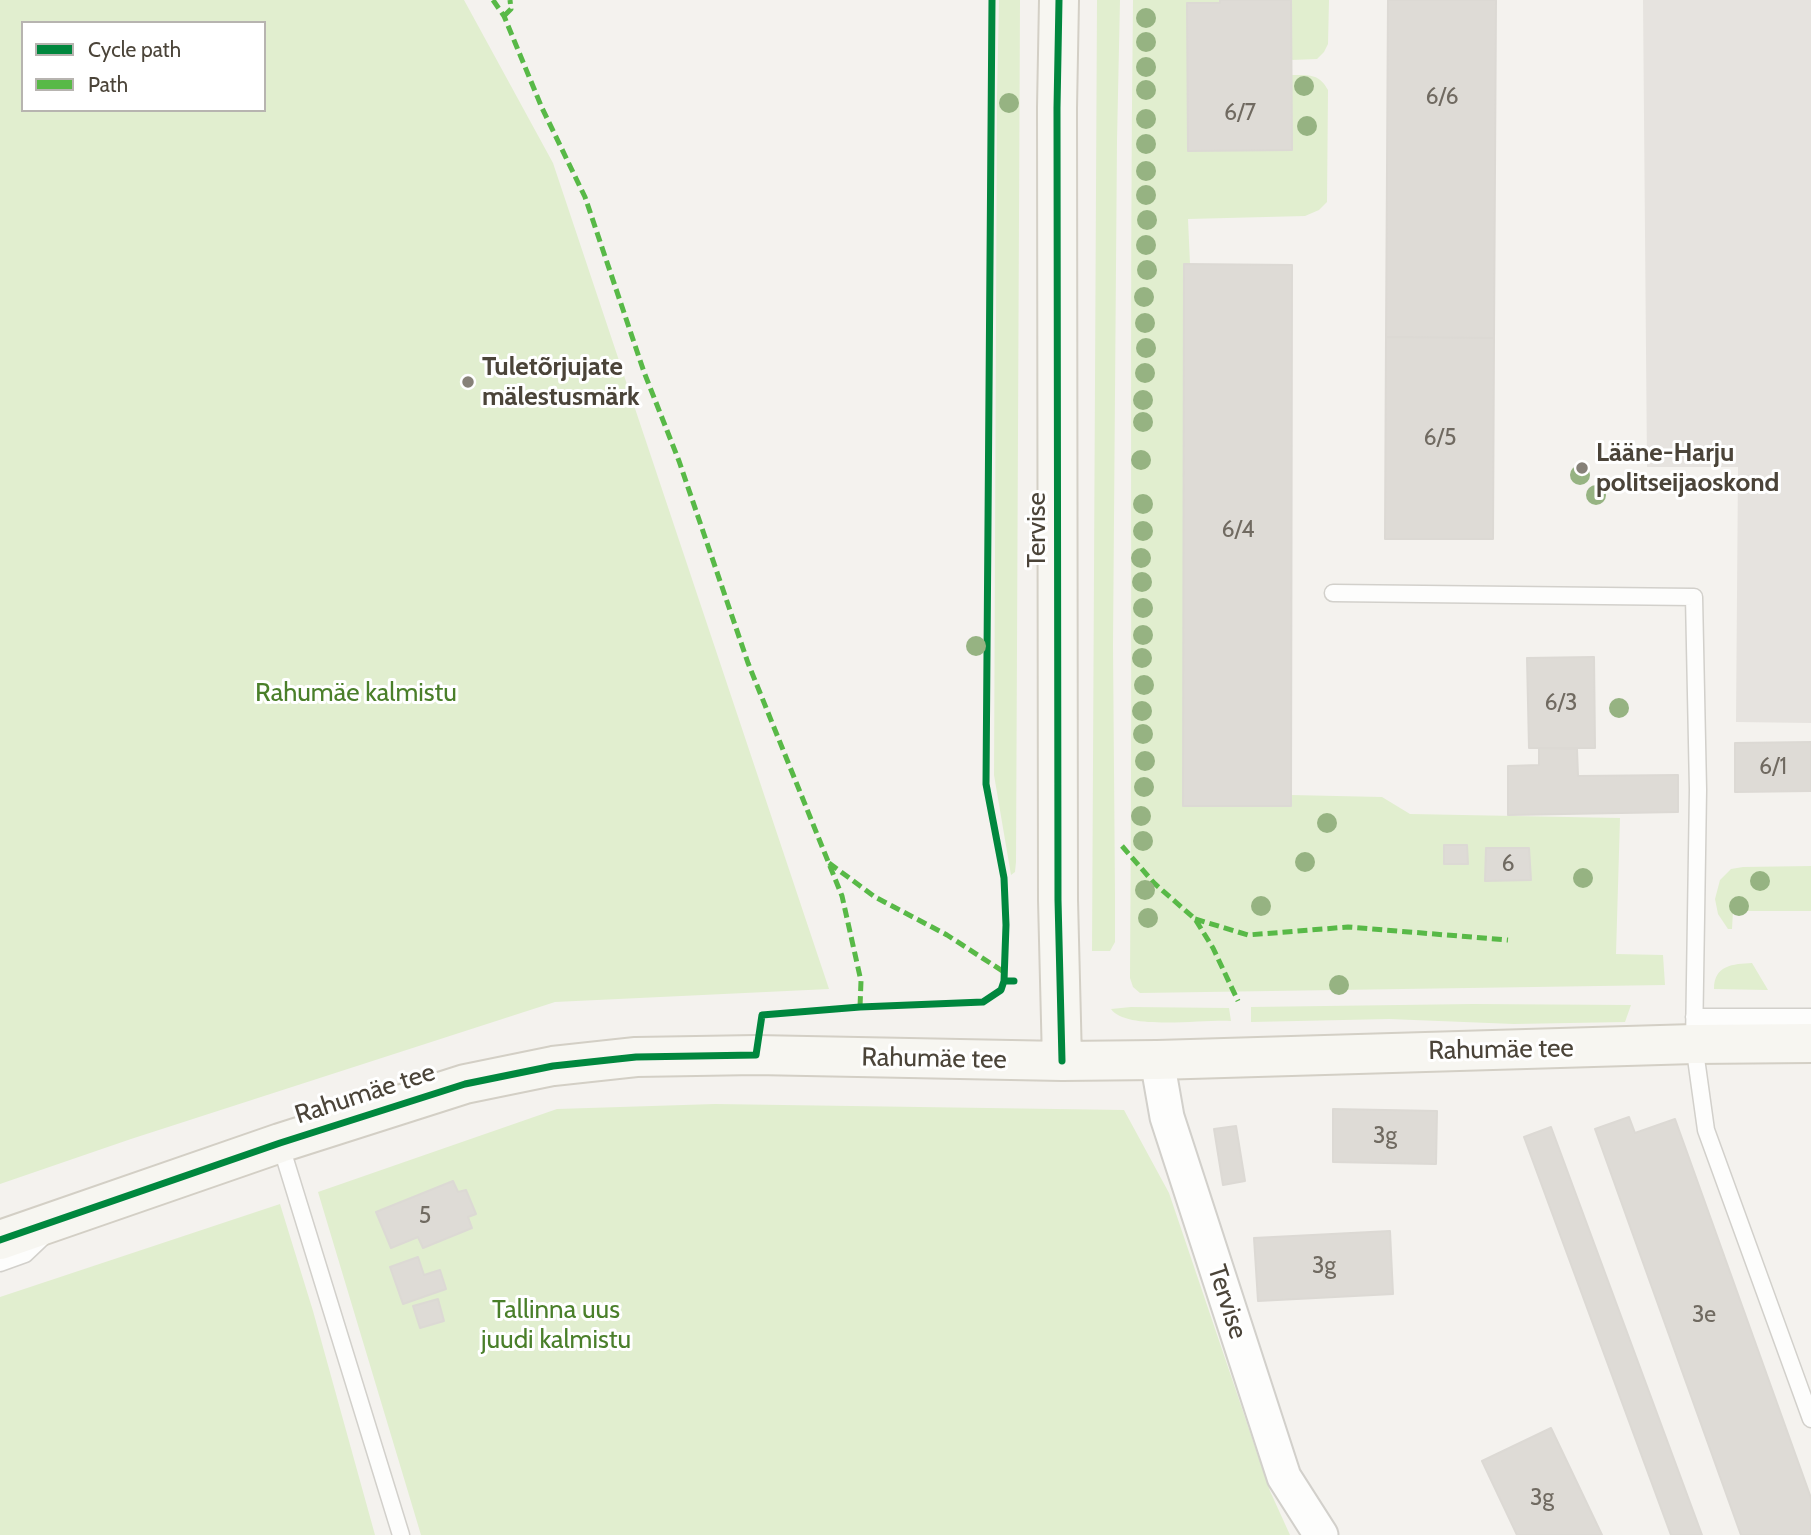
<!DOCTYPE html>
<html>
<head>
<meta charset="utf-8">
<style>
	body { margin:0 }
	#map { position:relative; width:1811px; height:1535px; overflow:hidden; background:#f4f2ee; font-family:Cabin,sans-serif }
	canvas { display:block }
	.legend { position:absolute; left:21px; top:21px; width:245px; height:91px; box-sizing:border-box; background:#fff; border:2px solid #b7b4b0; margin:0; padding:9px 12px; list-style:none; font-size:21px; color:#4b4439 }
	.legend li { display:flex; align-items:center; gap:14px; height:35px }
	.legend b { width:35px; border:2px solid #b7b4b0 }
</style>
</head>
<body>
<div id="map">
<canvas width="1811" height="1535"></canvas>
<ul class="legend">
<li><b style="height:9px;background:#00873e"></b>Cycle path</li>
<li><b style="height:9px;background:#58b947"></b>Path</li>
</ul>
</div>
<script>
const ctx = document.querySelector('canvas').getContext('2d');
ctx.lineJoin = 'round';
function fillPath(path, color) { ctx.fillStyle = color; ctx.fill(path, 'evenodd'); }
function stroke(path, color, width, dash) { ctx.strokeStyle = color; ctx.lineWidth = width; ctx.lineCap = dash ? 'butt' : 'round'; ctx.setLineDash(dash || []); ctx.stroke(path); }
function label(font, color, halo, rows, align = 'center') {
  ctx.font = font + ' Cabin,sans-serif'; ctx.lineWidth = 6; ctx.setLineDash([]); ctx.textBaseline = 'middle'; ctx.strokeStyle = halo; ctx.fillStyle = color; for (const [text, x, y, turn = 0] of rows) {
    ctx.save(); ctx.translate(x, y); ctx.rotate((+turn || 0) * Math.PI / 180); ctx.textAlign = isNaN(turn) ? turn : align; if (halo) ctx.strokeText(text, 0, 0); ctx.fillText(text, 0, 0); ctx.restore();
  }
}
const green = new Path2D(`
	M0,0H464L553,163L829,989L555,1002L131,1139L0,1184ZM23,23H264V110H23Z
	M999,0H1020L1016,862L1015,872L1011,875L994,775L997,97Z
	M1097,0H1120L1117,141L1113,645L1115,896V942L1110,951H1092Z
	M1133,0H1220V3H1188L1189,151L1292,150L1291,75C1308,75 1319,73 1328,90L1327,202L1319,210L1305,216L1188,219L1190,264L1184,265L1291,795L1382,797L1410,814L1620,818L1616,954L1663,955L1665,985L1140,993L1133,987L1130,978C1133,652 1129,326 1133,0Z
	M1291,0H1329L1328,44L1324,52L1317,59L1291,60Z
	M1811,866V911H1733L1732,929H1728L1718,914L1715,899L1720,880L1731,869L1743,867Z
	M1752,963L1768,990L1714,989C1714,965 1733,964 1752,963Z
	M1473,1004L1631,1005L1625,1022L1514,1024L1389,1019L1251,1022V1007Z
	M1131,1007L1229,1008L1231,1021C1204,1019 1126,1031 1111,1009Z
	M715,1104L1124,1110L1169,1193L1270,1491L1290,1535H421L318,1192L557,1109Z
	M280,1204L313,1311L375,1535H0V1297Z`);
const parking = new Path2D(`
	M1643,0H1811V723L1736,722L1738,467H1647Z`);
const building = new Path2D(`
	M1220,0H1291L1292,150L1188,151L1187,3H1220Z
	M1388,0H1496L1494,338L1386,337Z
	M1184,264L1292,265L1291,806H1183Z
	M1386,337L1494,338L1493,539H1385Z
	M1594,657L1595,748H1529L1527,658Z
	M1811,742V791L1735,792V743Z
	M1539,748L1577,749L1578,776L1678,775V812L1508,815V766L1539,765Z
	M1444,845H1467L1468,864H1444Z
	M1486,848H1529L1531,880L1485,881Z
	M1333,1109L1437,1111L1436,1164L1333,1162Z
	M1629,1117L1635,1133L1675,1119L1811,1498V1535H1741L1595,1129Z
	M1236,1126L1245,1181L1223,1185L1214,1129Z
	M1551,1127L1702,1535H1671L1524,1137Z
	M453,1181L458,1192L466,1190L476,1214L468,1217L472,1228L423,1248L418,1237L391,1248L376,1212Z
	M1390,1231L1393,1294L1258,1301L1254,1238Z
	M418,1257L424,1275L440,1270L446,1289L403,1304L390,1267Z
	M438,1299L444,1321L420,1328L413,1306Z
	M1551,1428L1602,1535H1517L1482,1461Z`);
const lane = new Path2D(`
	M1333,593L1694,597L1698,790L1694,1044L1706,1130L1811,1419
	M1694,1017H1811
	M280,1143L401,1535
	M0,1263L25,1254L45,1235`);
const street = new Path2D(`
	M1157,1060L1167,1117L1284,1477L1321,1535`);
const secondary = new Path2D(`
	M1059,0L1057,108L1058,900L1062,1061
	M0,1240L280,1143L465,1084L553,1066L636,1057L756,1055L1062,1061L1157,1060L1694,1044L1811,1043`);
const quiet = new Path2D(`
	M493,0L504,16L542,108L585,197L644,372L679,461L748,663L842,896L861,981L860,1007H854
	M504,16L511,9L510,0
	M1122,846L1154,883L1195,919L1213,948L1238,1001
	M829,863L875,897L947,935L1004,972
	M1195,919L1248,935L1348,927L1508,940`);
const cycleway = new Path2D(`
	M992,0L986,784L1004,878L1006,925L1004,981
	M1059,0L1057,108L1058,900L1062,1061
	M0,1240L280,1143L465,1084L553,1066L636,1057L756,1055L762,1015L860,1007L983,1002L1001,990L1004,981H1014`);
const trees = [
	[1146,18],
	[1146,42],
	[1146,67],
	[1304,86],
	[1146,90],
	[1009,103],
	[1146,119],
	[1307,126],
	[1146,144],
	[1146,171],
	[1146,195],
	[1147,220],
	[1146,245],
	[1147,270],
	[1144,297],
	[1145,323],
	[1146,348],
	[1145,373],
	[1143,400],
	[1143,422],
	[1141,460],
	[1580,475],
	[1596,495],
	[1143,504],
	[1143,531],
	[1141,558],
	[1142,582],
	[1143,608],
	[1143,635],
	[976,646],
	[1142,658],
	[1144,685],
	[1619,708],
	[1142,711],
	[1143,734],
	[1145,761],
	[1144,787],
	[1141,816],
	[1327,823],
	[1143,841],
	[1305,862],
	[1583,878],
	[1760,881],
	[1145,890],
	[1261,906],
	[1739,906],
	[1148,918],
	[1339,985]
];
const markers = [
	[468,382,7,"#868178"],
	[1582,468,7,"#868178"]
];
const numberNames = [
	["6/6",1442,97],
	["6/7",1240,113],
	["6/5",1440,438],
	["6/4",1238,530],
	["6/3",1561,703],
	["6/1",1773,767],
	["6",1508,864],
	["3g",1385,1136],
	["5",425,1216],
	["3g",1324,1266],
	["3e",1704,1315],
	["3g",1542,1498]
];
const poiNames = [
	["Tuletõrjujate",482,367],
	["mälestusmärk",482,397],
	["Lääne-Harju",1596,453],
	["politseijaoskond",1596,483]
];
const streetNames = [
	["Tervise",1037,530,-90],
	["Rahumäe tee",1501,1050,-1],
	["Rahumäe tee",934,1059,1],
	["Rahumäe tee",365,1094,-18],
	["Tervise",1227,1302,72]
];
const parkNames = [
	["Rahumäe kalmistu",356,693],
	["Tallinna uus",556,1310],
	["juudi kalmistu",556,1340]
];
fillPath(green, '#e1eecf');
fillPath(parking, '#e6e3df');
fillPath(building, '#dedbd6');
stroke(building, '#dcd9d4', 2);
stroke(lane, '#d2d0cb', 19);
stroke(street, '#d2d0cb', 37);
stroke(secondary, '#d3cfc5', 42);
stroke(lane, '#fdfdfc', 16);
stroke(street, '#fdfdfc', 33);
stroke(secondary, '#f7f6f1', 38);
stroke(quiet, '#58b947', 5, [10, 5]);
stroke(cycleway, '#00873e', 7);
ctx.fillStyle = '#96b382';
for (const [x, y] of trees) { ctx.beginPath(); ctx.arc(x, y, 10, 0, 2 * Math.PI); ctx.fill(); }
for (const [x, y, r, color] of markers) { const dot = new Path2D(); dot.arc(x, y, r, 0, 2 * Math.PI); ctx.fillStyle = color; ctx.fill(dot); stroke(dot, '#fff', 2.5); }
label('23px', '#706a61', null, numberNames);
label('bold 26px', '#4b4439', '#fff', poiNames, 'left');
label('26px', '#4b4439', '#fff', streetNames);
label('26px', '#4a7f2a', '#fff', parkNames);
</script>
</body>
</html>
